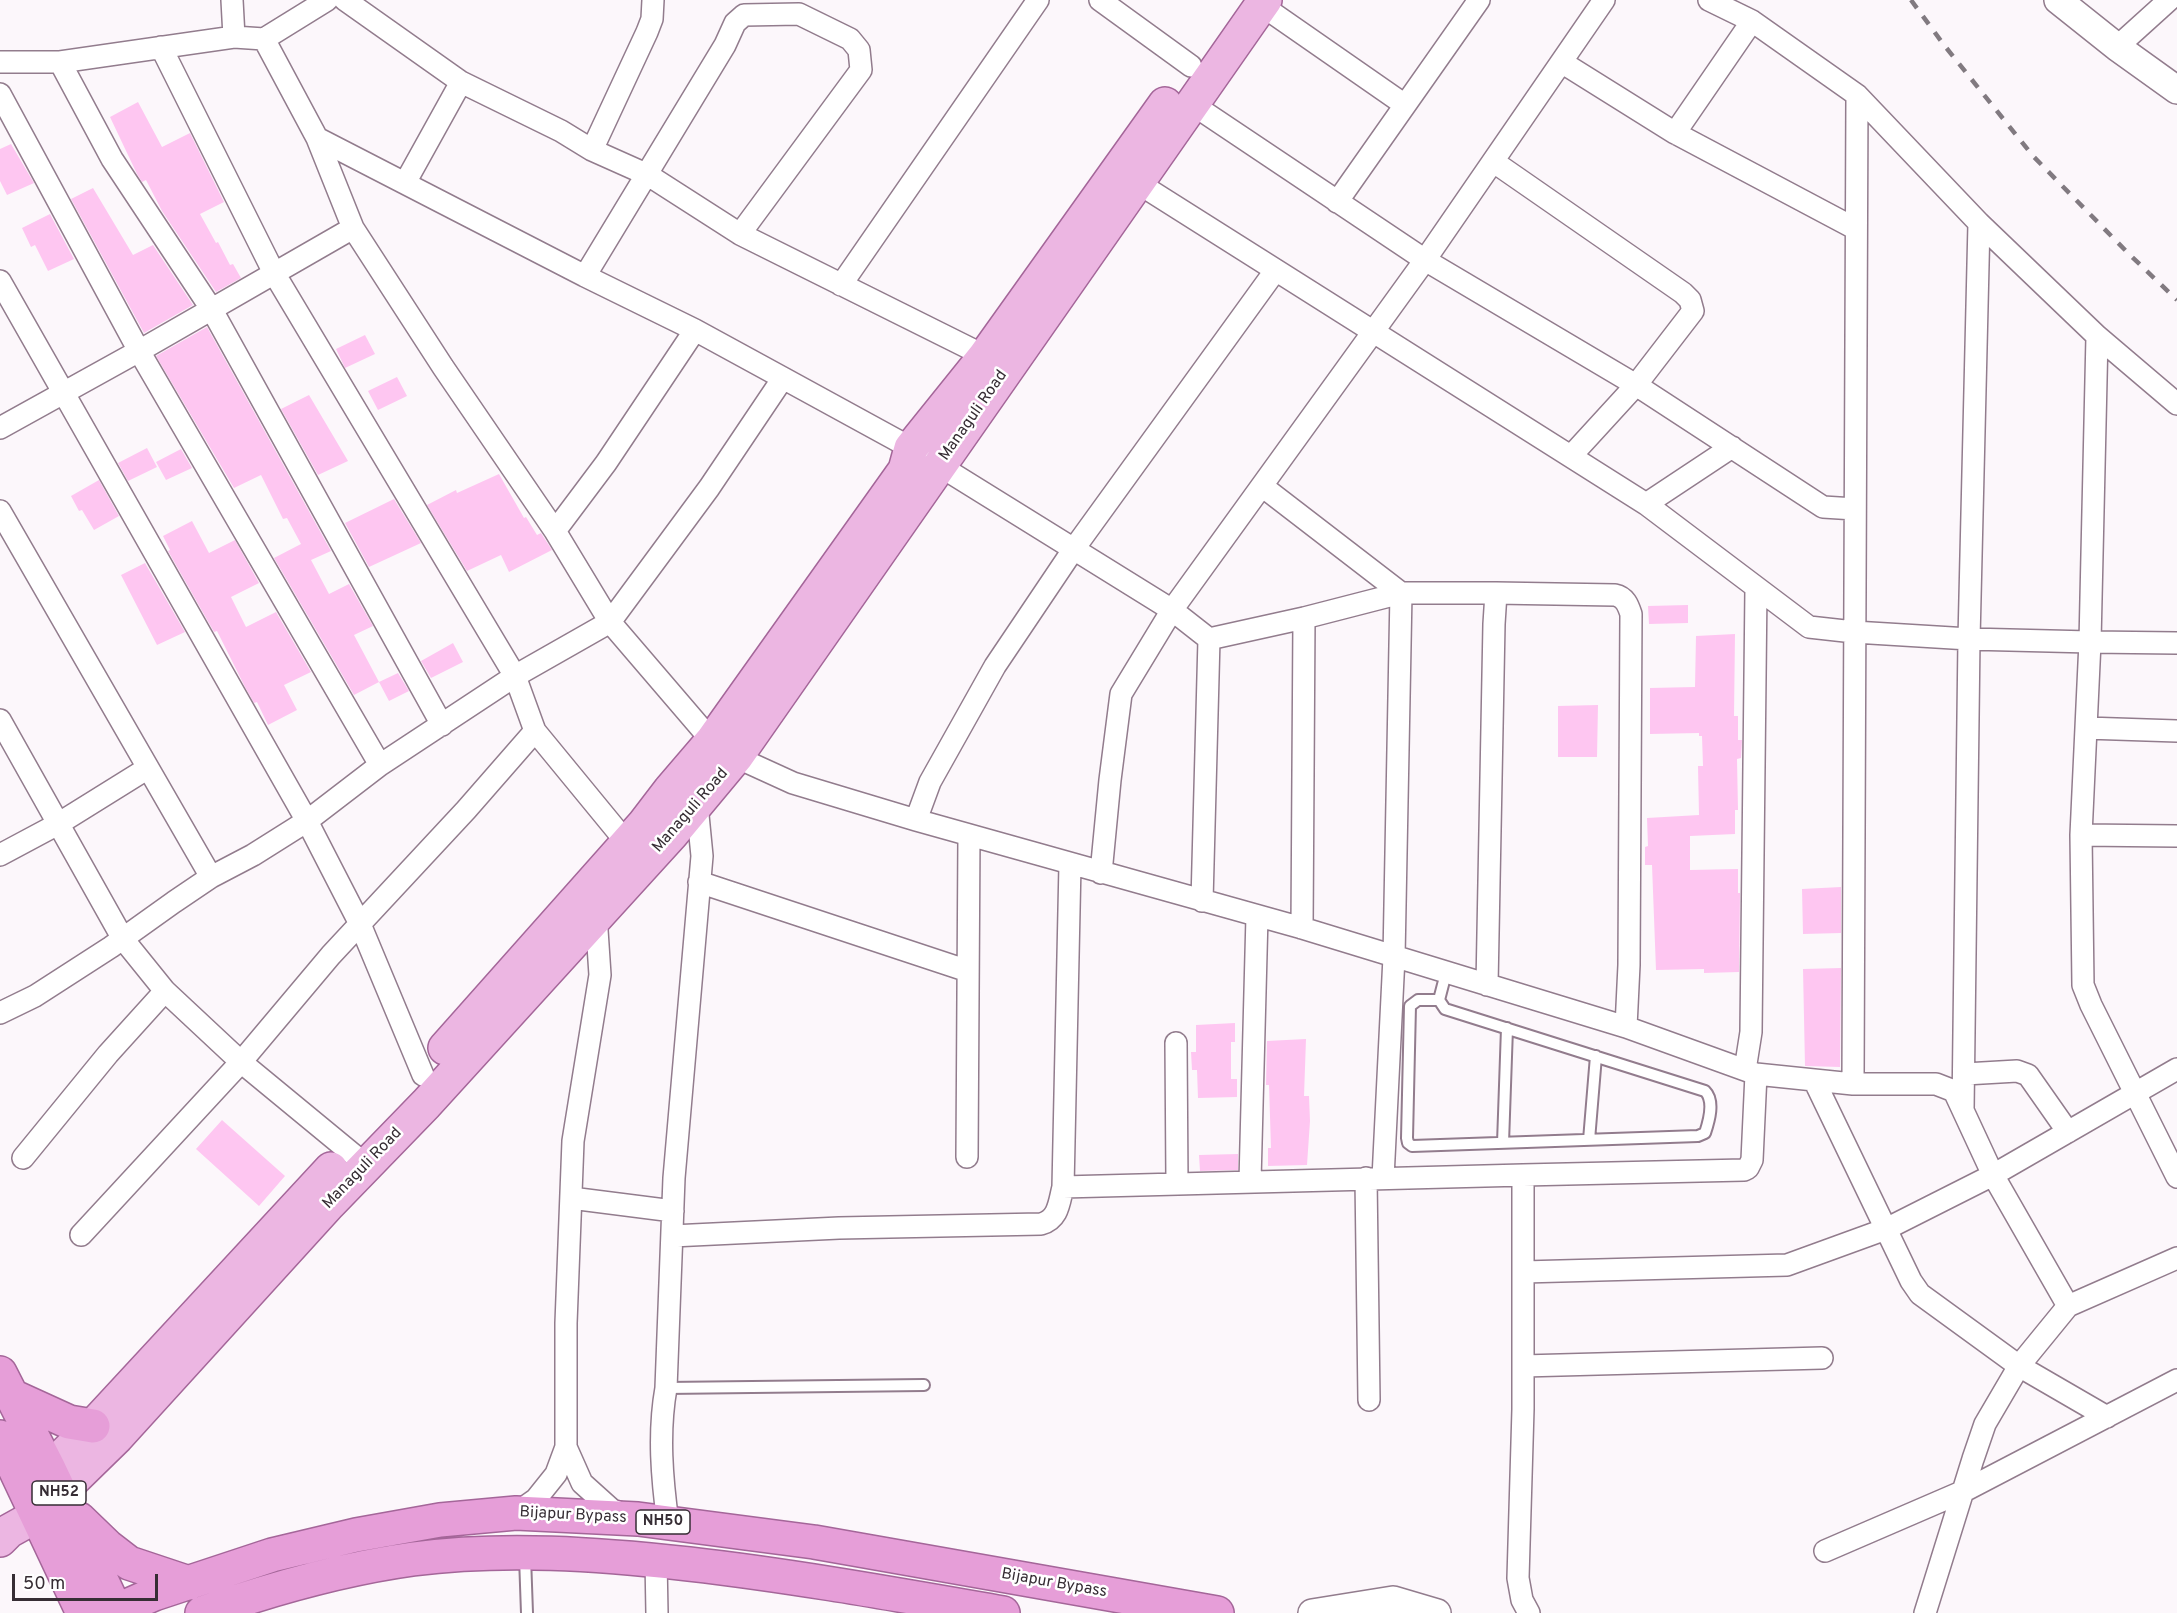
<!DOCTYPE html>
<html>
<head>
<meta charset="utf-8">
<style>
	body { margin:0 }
	#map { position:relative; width:2177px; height:1613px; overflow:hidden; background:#fcf7fb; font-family:Overpass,sans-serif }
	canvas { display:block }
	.scale { position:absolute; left:12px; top:1574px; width:146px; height:27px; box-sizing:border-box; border:3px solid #362d34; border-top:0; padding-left:8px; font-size:18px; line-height:21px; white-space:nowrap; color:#362d34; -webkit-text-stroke:4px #fff; paint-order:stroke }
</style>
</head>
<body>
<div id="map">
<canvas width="2177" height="1613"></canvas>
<div class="scale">50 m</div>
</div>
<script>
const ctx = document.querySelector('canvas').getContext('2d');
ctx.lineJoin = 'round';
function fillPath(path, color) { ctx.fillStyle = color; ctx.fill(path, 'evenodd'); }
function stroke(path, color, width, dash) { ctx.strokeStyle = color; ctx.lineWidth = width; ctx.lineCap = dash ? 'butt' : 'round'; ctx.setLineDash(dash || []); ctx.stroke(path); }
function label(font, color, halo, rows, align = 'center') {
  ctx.font = font + ' Overpass,sans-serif'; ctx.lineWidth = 5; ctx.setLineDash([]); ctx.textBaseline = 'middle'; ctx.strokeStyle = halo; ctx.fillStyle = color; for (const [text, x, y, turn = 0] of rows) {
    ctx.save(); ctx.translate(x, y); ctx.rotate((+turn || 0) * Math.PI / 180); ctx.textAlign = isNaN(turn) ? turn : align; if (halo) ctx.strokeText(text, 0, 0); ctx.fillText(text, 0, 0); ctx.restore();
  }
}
const building = new Path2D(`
	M138,102L162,147L190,133L224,202L200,214L216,243L218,242L230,265L233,264L241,278L216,292L162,211L146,180L142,182L137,174L110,117Z
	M11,144L34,183L7,195L0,181V149Z
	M93,188L133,255L153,245L193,305L144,333L71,199Z
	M50,214L74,259L48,271L35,245L31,247L22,228Z
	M207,327L331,551L311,560L329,594L349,584L373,626L354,635L379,682L354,695L274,558L301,544L287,518L283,519L261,475L234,488L156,356Z
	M365,335L375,354L345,368L336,349Z
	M397,377L407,396L378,410L368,391Z
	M309,395L348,461L318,475L281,409Z
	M147,448L157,467L128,481L118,463Z
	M181,449L192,468L166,480L156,462Z
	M499,474L524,518L526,517L537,535L541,533L552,550L509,572L501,555L467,571L427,505L456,490L457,493Z
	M99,480L119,516L94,530L82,510L79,511L71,496Z
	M394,499L421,543L369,567L345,523Z
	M192,521L209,553L235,540L259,583L231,597L246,627L276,612L311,672L284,685L297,710L268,725L257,702L254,703L245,687L217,631L214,632L168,551L170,550L163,536Z
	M145,563L185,632L157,645L121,575Z
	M1688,605V623L1649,624L1648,606Z
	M1735,634L1734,716H1738V740H1742L1741,758L1737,759L1738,810H1735V834L1690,836V870L1738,869V893H1740L1739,972L1704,973V969L1656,970L1652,865H1645V847L1648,846L1647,818L1699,815L1698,766H1703L1702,736H1699V733L1650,734V688L1695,687L1696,636Z
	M453,643L463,662L431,678L421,661Z
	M398,673L409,691L389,701L379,682Z
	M1598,705L1597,757H1558V706Z
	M1841,887V933L1803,934L1802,889Z
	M1841,968L1840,1067L1805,1066L1803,969Z
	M1235,1023V1042H1231V1079H1237V1097L1198,1098L1197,1070H1192L1191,1052H1196V1025Z
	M1306,1039L1304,1096H1309L1310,1121L1307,1165L1268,1166V1148H1271L1269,1085H1266L1267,1041Z
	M222,1120L285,1176L259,1206L196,1149Z
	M1238,1154V1170L1200,1171L1199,1155Z`);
const service = new Path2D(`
	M1439,1000H1418L1410,1006L1407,1138L1408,1143L1412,1146L1698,1136L1705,1133C1709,1121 1715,1101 1705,1091L1445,1009L1439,1000L1446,973
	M1589,1140L1596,1056
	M1503,1143L1507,1028
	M666,1388L924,1385
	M525,1557L527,1613`);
const minor = new Path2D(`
	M232,0L234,37
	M345,0L461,82L561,131L592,150L648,175L740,234L985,356
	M1100,0L1191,66
	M1709,0L1752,21
	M1261,5L1405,105
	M264,39L317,138L585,276
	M161,47L274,273L515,676L535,731L627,843
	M2117,47L2169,0
	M0,62H60L234,37L264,39L327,0
	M60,62L112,159L212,310L442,725
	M1563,63L1675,133
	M0,94L139,351L380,765
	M1192,104L1425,260L1604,0
	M592,150L647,32L652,19L653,0
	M1494,162L1683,293L1690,300L1693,311L1636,385L1571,456
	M405,183L461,82
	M1138,183L1646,504
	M1337,202L1479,0
	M353,228L443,367L555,531L610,622L712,741
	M1856,229L1675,133L1752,21L1857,95L1979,223L2097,336L2090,642L2177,643
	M740,234L861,70L859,50L850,39L799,14L744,15L735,23L725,45L585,276L695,330L783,378
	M0,281L307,821L360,924L423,1075
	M841,285L1038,0
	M2097,336L2177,404
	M0,428L139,351L353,228L317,138
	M1732,447L1646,504L1809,627L1854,632L1969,639L1979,223
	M1262,486L1401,593L1394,957L1383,1178
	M0,511L211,877
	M555,531L606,463L695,330
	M1496,593L1615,595C1625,597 1628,605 1631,614L1629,965L1626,1027
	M1209,639L1304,618L1401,593H1496L1494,624L1487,985
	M0,720L123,939L165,991L241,1062L366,1165
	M2086,728L2177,731
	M736,757L793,783L916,820L1302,928L1626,1027L1756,1074L1853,1084H1936L1954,1091L1993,1175L2068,1306L2177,1258
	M916,820L930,782L995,666L1073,550L1275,271
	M2081,835L2083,985L2091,1005L2177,1177
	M0,855L58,824L148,768
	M1070,864L1063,1187L1523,1175
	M1101,873L1110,780L1121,694L1172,610L1425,260L1636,385L1823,507L1855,509
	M699,882L968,971
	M1302,928L1304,618
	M0,1013L35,996L111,947L174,902L211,877L253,855L307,821L380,765L515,676L610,622L709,488L783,378L911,448L1172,610L1209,639L1202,901
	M1176,1043L1177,1183
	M1745,1070L1751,1032L1756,588
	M1965,1074L2017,1071L2028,1075L2068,1132
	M1814,1080L1911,1281L1920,1294L2019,1366L2107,1417
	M1853,1084L1857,95
	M1963,1110L1969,639L2090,642L2081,835L2177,836
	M967,1157L969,835
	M23,1158L108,1054L165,991
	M1366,1178L1369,1400
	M1250,1181L1257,916
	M571,1198L673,1211
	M81,1235L241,1062L331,955L466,810L535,731
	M672,1236L839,1228L1041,1224C1059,1219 1059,1202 1063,1187
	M1523,1272L1787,1265L1886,1229L1993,1175L2177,1069
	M1523,1366L1822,1358
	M566,1447L582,1483L612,1510L624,1514
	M516,1513L536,1499L556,1474L566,1447V1323L573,1141L600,975L596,915
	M668,1523C662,1479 658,1433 666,1388L674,1178L702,856L697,805
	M1825,1551L1964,1491L2177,1380
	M656,1560L657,1613
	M1529,1613L1522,1600L1518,1578L1523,1409V1175L1744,1170L1748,1168L1752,1160L1756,1074
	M1925,1613L1973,1459L1985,1424L2019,1366L2068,1306`);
const tertiary = new Path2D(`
	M2058,0L2117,47L2177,90
	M1312,1613L1393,1600L1437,1613`);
const primary = new Path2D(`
	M445,1048L644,824L670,790L712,741L905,470L911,448L985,356L1165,104
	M29,1489L93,1426L331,1169
	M0,1540L9,1531L36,1516L117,1437L329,1204L426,1104L671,835L736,757L1265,0`);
const trunk = new Path2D(`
	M0,1373L49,1469L117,1613
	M12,1396L69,1422L93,1426
	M0,1437L83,1613
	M79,1519L107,1546L129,1563L189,1583
	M111,1613L154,1594L272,1555L356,1535L440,1520L516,1513L638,1519L814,1542L1217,1613
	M202,1613C271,1589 340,1569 413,1559C504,1547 598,1554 689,1564C794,1576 899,1595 1003,1613`);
const rail = new Path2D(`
	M1911,0L1944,45L2033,156L2128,253L2177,300`);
const shields = [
	[59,1493,54],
	[663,1522,54]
];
const shieldNames = [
	["NH52",59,1493],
	["NH50",663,1522]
];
const streetNames = [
	["Managuli Road",974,416,-55],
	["Managuli Road",691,811,-49],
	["Managuli Road",363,1169,-46],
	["Bijapur Bypass",573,1516,3],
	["Bijapur Bypass",1054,1584,10]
];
fillPath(building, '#fec6f1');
stroke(service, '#927c8d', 14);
stroke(minor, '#927c8d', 24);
stroke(tertiary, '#927c8d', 30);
stroke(primary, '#a46699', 36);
stroke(trunk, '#a46699', 36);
stroke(service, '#fff', 10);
stroke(minor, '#fff', 21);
stroke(tertiary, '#fff', 27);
stroke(primary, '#ecb6e2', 33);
stroke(trunk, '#e69ed8', 33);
stroke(rail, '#817a80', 4.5, [10, 10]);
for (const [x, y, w] of shields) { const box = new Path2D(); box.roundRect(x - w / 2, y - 12, w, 24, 4.5); ctx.fillStyle = '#fff'; ctx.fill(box); stroke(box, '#362d34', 1.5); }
label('bold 15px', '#362d34', null, shieldNames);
label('16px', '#362d34', '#fff', streetNames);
</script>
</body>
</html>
